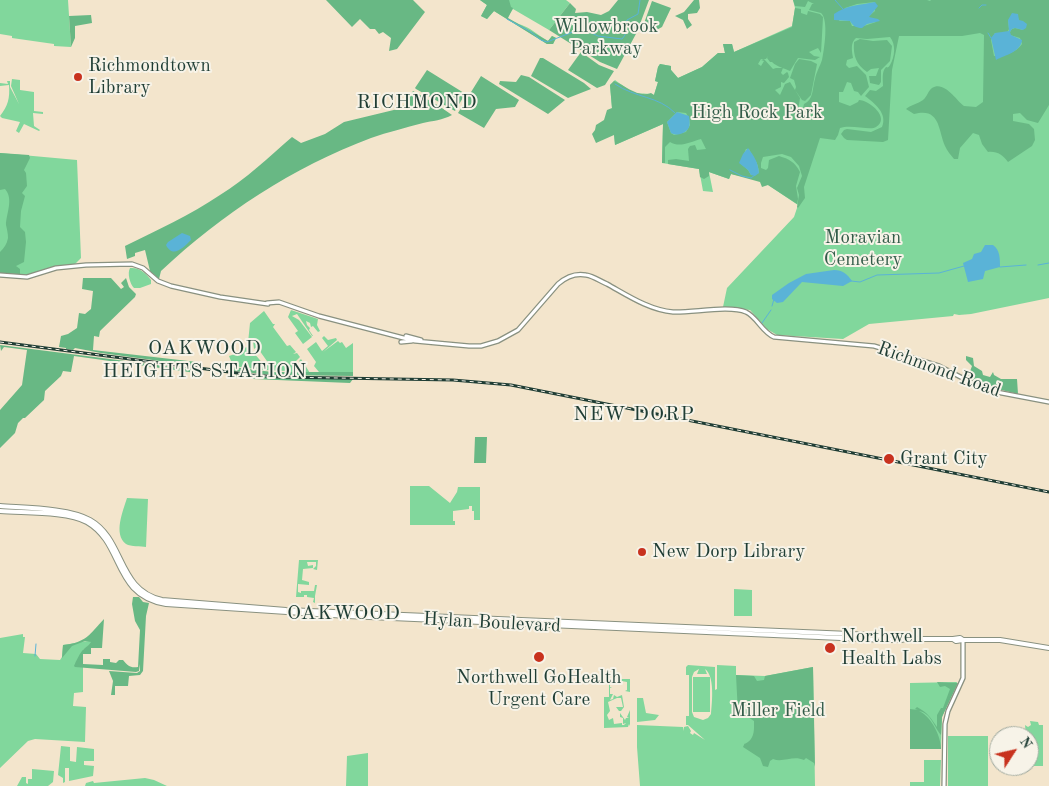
<!DOCTYPE html>
<html>
<head>
<meta charset="utf-8">
<style>
	body { margin:0 }
	#map { position:relative; width:1049px; height:786px; overflow:hidden; background:#f3e5cc; font-family:"Old Standard TT",serif }
	canvas { display:block }
	.north { position:absolute; left:989px; top:726px; width:50px; height:50px; box-sizing:border-box; background:#f7f3e8; border:1px solid #a1aaa0; border-radius:50%; rotate:55deg; font-size:14px; font-weight:700; line-height:20px; text-align:center; color:#1f3d34 }
	.north::after { content:''; display:block; margin:auto; width:18px; height:22px; background:#c8321e; clip-path:polygon(50% 0,100% 100%,50% 72%,0 100%) }
</style>
</head>
<body>
<div id="map">
<canvas width="1049" height="786"></canvas>
<div class="north">N</div>
</div>
<script>
const ctx = document.querySelector('canvas').getContext('2d');
ctx.lineJoin = 'round';
function fillPath(path, color) { ctx.fillStyle = color; ctx.fill(path, 'evenodd'); }
function stroke(path, color, width, dash) { ctx.strokeStyle = color; ctx.lineWidth = width; ctx.lineCap = dash ? 'butt' : 'round'; ctx.setLineDash(dash || []); ctx.stroke(path); }
function label(font, color, halo, rows, align = 'center') {
  ctx.font = font + ' "Old Standard TT",serif'; ctx.lineWidth = 4; ctx.setLineDash([]); ctx.textBaseline = 'middle'; ctx.strokeStyle = halo; ctx.fillStyle = color; for (const [text, x, y, turn = 0] of rows) {
    ctx.save(); ctx.translate(x, y); ctx.rotate((+turn || 0) * Math.PI / 180); ctx.textAlign = isNaN(turn) ? turn : align; if (halo) ctx.strokeText(text, 0, 0); ctx.fillText(text, 0, 0); ctx.restore();
  }
}
const green = new Path2D(`
	M0,0H68L71,47L54,46V44L12,38V36L0,34Z
	M480,0H566L570,3L549,30L513,9L507,18C515,23 523,25 530,29C536,33 541,37 548,41L552,36L556,38L553,44H547L494,11L487,19L481,16L487,5Z
	M793,0H1049V298L971,314L959,315L954,314L953,316L869,324L843,339L777,335L767,329L750,310L723,307L727,288L794,217L798,205L762,181L731,174L729,179L709,172L713,192L703,191L699,169L662,163L663,124L615,145L610,85L615,80C621,84 629,91 636,93C643,94 650,93 654,95L658,82L655,81L658,67L660,64L671,66V70L678,78L702,67L718,53H725L723,44H732L734,52L792,26L795,8Z
	M12,79L20,80V90L34,92V111L43,112V114L33,113L34,126L40,130L39,131L24,124L19,133L16,131L20,122L2,118L0,116C8,106 10,98 9,85L0,86V83L8,84L7,81H10V87L19,104L11,86Z
	M0,153L77,160L81,258L75,264L57,266L27,275L0,273Z
	M130,268C139,267 146,273 151,280V284L140,288H134C130,284 127,273 130,268Z
	M285,308L318,319L317,325L320,331L318,332L313,326L311,327L310,323L306,321L307,325L310,328L309,330L313,336H312L297,314L292,316L299,320L312,337L303,344L295,333L298,331L288,317L291,310Z
	M264,311L273,324H275L273,327L287,346L290,345L296,352L293,354L297,353L300,357L294,363L298,368L299,367L297,363L301,368L303,367L299,361L301,359L310,373L285,372L287,371L262,370L233,366L229,356L241,352L246,347L253,352L265,366L269,364L257,347L254,349L253,341L248,343L250,323Z
	M324,336L328,340L336,338L337,340L323,352L338,341L340,343L342,342L346,348L353,343V372H319L314,366L316,362L307,349L316,342L322,351L328,346L322,338Z
	M410,486H429L450,503L457,492L458,487H480V520H474V511H472V506H469V509L453,511V521H455V525H410Z
	M127,498L148,499L146,547C141,546 131,547 126,544C113,534 123,511 127,498Z
	M299,560H318L317,570L313,569L316,566V562H307L308,566L313,565V568L303,569L302,580L309,582V585L298,584V592L301,593V591H314L315,585H317L315,596V603L313,602L314,598L307,597V595H304V597H296Z
	M734,589L752,590V616H734Z
	M23,634V637H25L23,653L36,654L40,659L60,660L62,657L63,645C72,644 80,641 90,641L92,643L83,650V692L74,693L73,706L86,707L85,742L35,739L28,741L0,768V638Z
	M688,665L715,667V690L717,689V665L736,666V675L765,676L813,667L815,786H640L637,747V725L683,727L684,731V727L688,726L691,731L690,733L693,735L694,733L705,740L688,725H686V716H689V675H686V667ZM699,669L697,674H707L705,669C715,676 712,702 711,714L708,718L703,720L694,717L692,712V677L694,672Z
	M693,677H710V712H693Z
	M609,679H630V692L625,691L627,690V682L616,680L610,682V687L612,688H610V694H613L610,700L613,699L614,695L617,697L622,695L624,707L621,711H619L616,707H623L621,698H617L608,702L610,711L607,715L609,720L613,718L614,724L622,723V725H624L626,723L623,724V718L620,717V713L625,720L626,718H629L627,717L630,710V726L629,724L628,727L604,728V697H609Z
	M957,682L942,717L941,749H910V683Z
	M637,698H643L646,713L659,715L655,720L637,722Z
	M1030,721L1038,722L1039,725H1043V766H1028H1029V736H1026L1025,725L1028,727L1031,725Z
	M948,736H988V786H948Z
	M61,746L70,747V761L76,762L77,747L94,749V761H84V765L94,766L93,776L69,781V768H65V782L63,783V778L58,775Z
	M368,753V786H346L347,756Z
	M924,760H941L940,786H910V782H924Z
	M32,769L54,771L53,782L48,786H17L22,777H26V783L28,784V779H32Z
	M145,778L154,780L167,786H85L86,783L93,781L94,783Z`);
const forest = new Path2D(`
	M326,0H413L425,12L397,49L389,51L391,38L383,32L379,34L375,29H370L360,19L352,27Z
	M480,0H509L511,7L513,8L508,18L548,41L552,36L556,38L553,44H547L494,11L487,19L481,16L487,5Z
	M618,0H649L637,32L617,69L600,62L549,30L570,3L576,9L575,13L587,12L601,15L609,11Z
	M694,0H699L700,8L697,13L688,14V19L692,25L687,29L683,20L675,16L684,12Z
	M793,0H927L930,1L931,0H1049V105L1038,123L1027,120L1020,113L1013,114V121L1029,124L1034,129L1035,140L1032,146L1008,162C1003,155 997,151 988,152L982,144L979,135L973,133L960,148L958,159H954C951,155 947,151 945,146C938,129 940,107 914,114L906,109C910,105 918,104 923,100C927,97 928,91 932,88C944,80 956,100 964,106L976,107L983,102L984,35L980,33L962,36H899L892,70L888,140L883,142L847,140L844,138L841,134L844,130L847,129L871,132L882,127C888,113 874,103 865,96L870,90L876,91L883,86C883,82 882,74 884,70C888,63 886,71 890,65C895,57 896,44 890,37L867,39L856,38C850,43 852,51 853,58L847,60L846,65L849,68L857,66L866,75L869,87L861,96L858,92L854,91L851,83L847,82L843,92H839V102L850,106L858,102L859,100C869,100 891,118 876,127C871,131 851,124 840,128L838,135L835,140L820,138L804,187L805,198L798,208L797,207L799,195L797,188L802,176L799,166L791,157L782,154L763,157L761,163V168L766,170L768,168L769,160L779,156C789,159 795,162 800,172L796,186L798,199L797,204L768,185L762,187L760,182L731,174L729,179L709,172V176L704,179L700,177L699,169L668,164V160L676,159L689,161L688,149L690,146L695,145L697,150L706,149L701,139C690,142 680,148 670,142L665,147V163H662L663,124L615,145L614,135L596,143L592,134L595,130L596,125L604,120L607,110L612,108L610,85L614,81C626,86 638,98 651,93L654,95L658,82L655,81L658,67L660,64L671,66V70L678,78L702,67L718,53H725L723,44H732L734,52L792,27L795,8L801,9V13L807,15L808,11L820,14L823,17L821,53L818,48L809,52L814,56L820,57L815,60L798,58L790,71C784,68 777,67 772,62H770L767,58L768,56L766,59H761L758,64L761,66L764,61L761,60L764,59L773,69L776,68H783L781,73L783,75L787,72L788,73L789,77L784,83L781,82V87L775,90L780,95L785,84L790,82L800,98L798,111L802,112L804,104C814,99 812,89 815,79C816,73 820,66 822,60C824,50 829,20 821,13L809,10L812,4H814L808,1L805,7L795,6ZM875,2V11L868,17L876,22L864,26H852L850,21H839L845,8L857,4ZM1018,18L1023,30L1015,28L1012,29L1010,32V35L1020,38L1022,44C1016,53 1005,55 994,56L991,40L995,33H1007L1009,29L1008,20ZM677,112L686,113L689,118L690,125L686,132L674,135L671,133L667,122ZM746,149H749C753,159 758,160 759,173L751,175L748,170L740,163Z
	M652,1L671,8L662,27L651,33L642,29Z
	M91,15L92,23L75,26V38L71,47L69,16Z
	M860,39L873,41L887,40L892,46L890,61L881,70V82L879,85L870,83L869,76H876L879,68L871,69L867,72C856,64 853,56 854,42Z
	M581,52L599,65L614,71L605,85L597,88L568,70Z
	M540,58H543L584,83L591,89L568,98L531,76Z
	M799,59L811,61L817,64L811,95L805,101L802,100L795,90L796,87L794,80L790,78L795,64Z
	M427,70L464,93V96L455,111L416,89L415,88Z
	M521,75L529,77L565,100L548,114L499,84L500,81L516,82Z
	M481,76L519,100L515,107L496,109L484,128L458,113Z
	M413,91L439,106L452,115C443,120 432,121 423,123C405,128 388,132 371,138C293,167 222,214 161,271L159,279L150,271L145,250L135,253V256L127,259L125,246C158,230 190,215 220,195C246,179 269,157 292,137L301,143L325,134L344,122L402,108Z
	M0,153L29,155L30,158L24,170L26,173L27,186L22,193L25,196L21,211L20,227L25,232L26,242L24,262L16,266L20,269V274L0,273V252C4,248 7,244 8,238C8,234 7,229 6,225C6,214 14,199 5,189L0,190Z
	M83,278H111L121,289L124,287L121,283L126,278L129,287L136,294L135,297L100,331L99,337L94,336L93,350L197,362V366L101,353L75,348L73,350L66,349V348L59,347L61,336L68,334L77,328L79,313L85,314L91,309L93,291L82,289Z
	M0,345L196,370V373L74,356L71,372L63,371L61,376L45,391L44,400L25,418H23L18,423L15,433L0,448V410L22,385L27,350L4,347L1,351Z
	M966,356L973,358L974,366L982,371L983,375L990,377L993,372L994,375L1001,379H1017L1018,394L985,386L968,377L972,366L966,360Z
	M233,367L272,372H353V376L273,375L233,371Z
	M232,375L287,378L353,379L350,383L253,379L232,377Z
	M475,437H487L486,463H474Z
	M133,597H139L143,602L149,603L146,616L143,671L140,675L129,676L128,686H115V695H111L113,681L109,671L137,673L140,671V664L139,671L136,672L75,667L74,666C76,661 79,655 82,651C85,647 89,646 91,642L85,641L72,646L62,658L63,645C86,643 90,634 104,619L102,648H91V654H83V664L103,665V659H110V662L116,663L119,660H123C128,666 130,668 138,667L140,630L135,621L132,604Z
	M813,667L815,767L814,763L806,758L804,760C793,755 783,763 773,759L770,761L768,767L763,766L760,758L743,747C746,741 742,746 748,742C755,737 754,728 754,721L748,717L738,713L736,675L754,676L757,681L764,680L765,676Z
	M937,682L958,683L942,717L941,735C934,727 931,713 919,711C932,717 941,737 941,749H910V709L918,710L915,709L917,707C928,713 930,717 937,727V715L941,708H943L950,689L945,686L940,687Z`);
const water = new Path2D(`
	M875,2L878,6L869,17L878,19L880,21L867,24L862,28C856,28 853,26 850,21L834,20V14C847,5 860,5 875,2Z
	M1012,13L1018,14L1019,20L1023,21L1027,24L1026,28L1023,30L1015,28L1012,29L1010,32L1011,35L1022,40C1021,52 1005,55 996,60L991,38L995,33L1009,31L1008,20Z
	M677,112L689,116C690,124 691,129 683,133C677,135 676,135 671,133L667,122Z
	M748,148C754,156 758,162 759,173L755,176L751,175L748,170L739,163L743,154Z
	M182,233L190,236L191,240C184,247 173,259 166,245L168,242Z
	M985,245H993C1000,250 1000,258 1000,267L985,271L983,279L968,282L963,263L972,259L974,254L981,252Z
	M834,270C843,270 847,274 852,281L843,286L802,282L783,302L777,303L772,299V295L789,283L806,274Z`);
const stream = new Path2D(`
	M835,0L843,9
	M979,8L982,5H986
	M507,19L531,32L541,40L547,42L578,30H585L598,36L622,39L625,35L627,20L638,14L640,0
	M988,33L991,38
	M615,84C635,98 659,96 675,113
	M730,170L742,176L751,178L755,175
	M1038,265L1049,263
	M1000,267L1026,265
	M851,281L860,282L877,275L939,273L964,266
	M772,306L774,299
	M762,323L771,310
	M35,656L36,644`);
const secondary = new Path2D(`
	M0,275L27,277L56,268L86,265L132,264L143,268L158,281L171,286L220,297L268,304
	M267,303L279,302L319,316L415,341L469,346H481L498,341L518,330L558,284C566,277 576,273 586,275C593,276 600,281 607,284C627,295 649,310 673,312C692,313 729,305 746,312C757,317 762,332 774,337L874,346L939,366L986,390L1049,402
	M406,336L421,340
	M401,342L412,341
	M944,786L945,724L948,711L963,678V640`);
const primary = new Path2D(`
	M0,506C25,508 69,508 90,520C125,540 117,590 162,600L286,610L897,636L906,639H953L956,641L963,640
	M0,511C24,513 67,511 87,522C125,544 112,595 166,604L347,616L886,640H901L906,639
	M953,639L960,638L963,640H1000L1049,648`);
const rail = new Path2D(`
	M0,342L252,375L279,377L453,380L511,385L1049,492`);
const markers = [
	[78,77,5,"#c8321e"],
	[889,459,6,"#c8321e"],
	[642,552,5,"#c8321e"],
	[830,648,6,"#c8321e"],
	[539,657,6,"#c8321e"]
];
const parkNames = [
	["Willowbrook",606,27],
	["Parkway",606,49],
	["High Rock Park",757,113],
	["Moravian",863,238],
	["Cemetery",863,260],
	["Miller Field",778,711]
];
const poiNames = [
	["Richmondtown",88,66],
	["Library",88,88],
	["Grant City",900,459],
	["New Dorp Library",652,552],
	["Northwell",841,637],
	["Health Labs",841,659],
	["Northwell GoHealth",539,678,"center"],
	["Urgent Care",539,700,"center"]
];
const streetNames = [
	["Richmond Road",939,370,20],
	["Hylan Boulevard",492,623,3]
];
const neighbourhoodNames = [
	["RICHMOND",417,103],
	["OAKWOOD",205,349],
	["HEIGHTS STATION",205,372],
	["NEW DORP",634,415],
	["OAKWOOD",344,614]
];
fillPath(green, '#81d79c');
fillPath(forest, '#68b884');
fillPath(water, '#5ab3d7');
stroke(stream, '#5ab3d7', 1);
stroke(secondary, '#899180', 5.5);
stroke(primary, '#899180', 6);
stroke(secondary, '#fff', 3);
stroke(primary, '#fff', 4);
stroke(rail, '#1f3d34', 3);
stroke(rail, '#f7f3e8', 1, [4]);
for (const [x, y, r, color] of markers) { const dot = new Path2D(); dot.arc(x, y, r, 0, 2 * Math.PI); ctx.fillStyle = color; ctx.fill(dot); stroke(dot, '#f7f3e8', 2); }
label('19px', '#335c49', '#f7f3e8', parkNames);
label('19px', '#1f3d34', '#f7f3e8', poiNames, 'left');
label('19px', '#1f3d34', '#f7f3e8', streetNames);
ctx.letterSpacing = '1px';
label('20px', '#1f3d34', '#f7f3e8', neighbourhoodNames);
ctx.letterSpacing = '0px';
</script>
</body>
</html>
